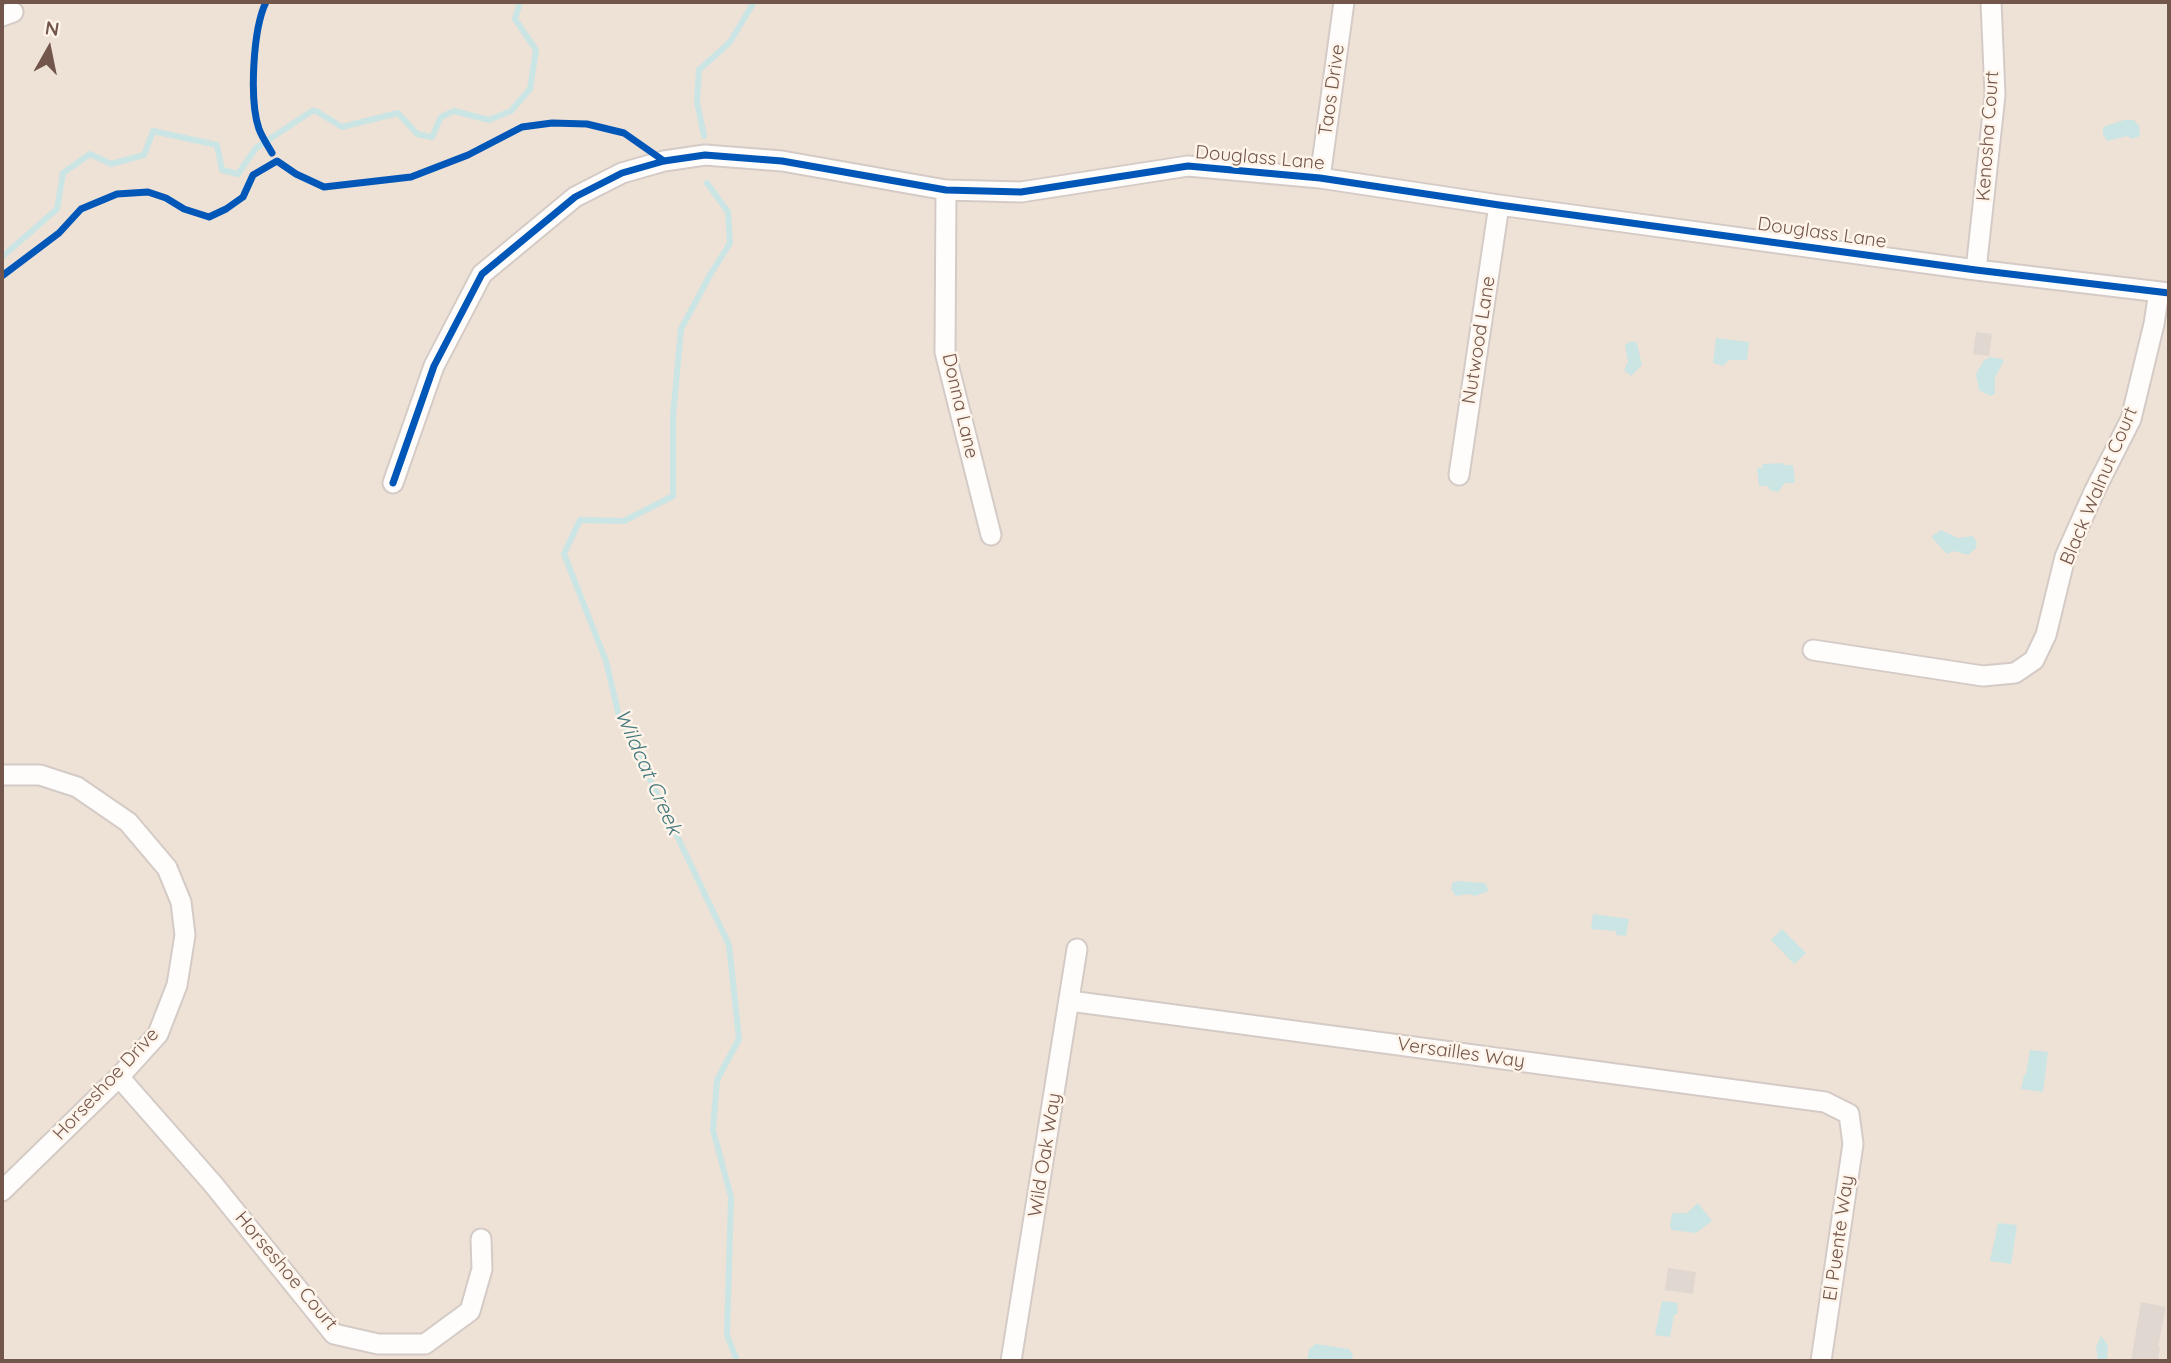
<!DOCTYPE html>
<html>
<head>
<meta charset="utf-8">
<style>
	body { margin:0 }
	#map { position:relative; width:2171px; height:1363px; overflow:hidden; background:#f5efe9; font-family:Quicksand,sans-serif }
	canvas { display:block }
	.frame { position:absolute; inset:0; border:4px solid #72554b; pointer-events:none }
	.north { position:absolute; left:14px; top:14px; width:70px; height:70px; -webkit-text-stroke:5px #fef4e9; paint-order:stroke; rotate:9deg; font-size:19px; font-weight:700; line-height:28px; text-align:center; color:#72554b }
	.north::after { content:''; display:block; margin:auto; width:24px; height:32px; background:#72554b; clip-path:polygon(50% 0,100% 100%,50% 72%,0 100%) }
</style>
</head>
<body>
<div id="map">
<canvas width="2171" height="1363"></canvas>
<div class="frame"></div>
<div class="north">N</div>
</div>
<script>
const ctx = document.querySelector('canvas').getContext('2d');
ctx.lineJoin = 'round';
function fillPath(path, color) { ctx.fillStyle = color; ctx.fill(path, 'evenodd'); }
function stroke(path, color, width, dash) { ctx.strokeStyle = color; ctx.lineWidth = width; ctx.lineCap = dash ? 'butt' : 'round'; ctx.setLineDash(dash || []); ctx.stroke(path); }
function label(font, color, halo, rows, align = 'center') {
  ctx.font = font + ' Quicksand,sans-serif'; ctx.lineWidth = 5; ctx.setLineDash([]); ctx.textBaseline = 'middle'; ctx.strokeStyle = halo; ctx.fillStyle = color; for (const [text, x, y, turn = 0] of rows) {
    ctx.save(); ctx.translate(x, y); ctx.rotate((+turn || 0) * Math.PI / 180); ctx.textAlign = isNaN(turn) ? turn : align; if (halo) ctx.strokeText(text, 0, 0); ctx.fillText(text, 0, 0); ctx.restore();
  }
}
const residential = new Path2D(`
	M2,2H2169V1361H2Z`);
const water = new Path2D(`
	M2124,120H2134L2139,126L2140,136L2132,139L2127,136L2107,141L2103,134V127Z
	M1716,338L1749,342L1747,360H1729L1723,366L1713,363Z
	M1632,341L1637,343L1642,365L1631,376L1624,370L1628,362L1625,345Z
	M1991,357L2002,359L2004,361L1995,377V394L1990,396L1979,390L1976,374L1984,360Z
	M1783,463L1784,465H1793L1795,483H1785L1778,492L1770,490L1768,486H1759L1757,468H1763L1762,464Z
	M1941,530L1958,538L1973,536L1977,543L1976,548L1968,555L1954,551L1947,554L1933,539L1932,536Z
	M1457,881L1485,883L1489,891L1475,896L1469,894L1456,896L1451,889L1453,882Z
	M1593,914L1629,919L1626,936L1616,935V931L1591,929Z
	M1782,929L1806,953L1794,964L1771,940Z
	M2030,1050L2048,1052L2043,1092L2021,1089L2024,1075H2026Z
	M1698,1203L1712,1221L1696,1233L1672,1230L1670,1227L1672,1213H1687Z
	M1998,1223L2017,1225L2011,1264L1990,1261Z
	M1662,1301L1678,1303L1677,1314L1674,1315L1670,1337L1655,1335Z
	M2101,1336L2108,1345L2107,1358L2109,1361H2098L2096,1347Z
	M1316,1344L1349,1349L1353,1355L1352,1361H1307L1309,1349Z`);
const stream = new Path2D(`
	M704,136L697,102L699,70L730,42L754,2
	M707,183L728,212L730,243L710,275L681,329L673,416V496L624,521L580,520L564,554L606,661L618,712L729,945L739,1039L717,1080L713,1130L731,1197L727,1335L737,1361
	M2,257L57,209L63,173L90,154L111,164L144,155L153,131L217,145L222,170L238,174L256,148L312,111H316L342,127L398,113L417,134L432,137L441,117L454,111L489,120L511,111L530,89L536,50L515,19L520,2`);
const building = new Path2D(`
	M1976,332L1992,334L1989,356L1973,354Z
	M1668,1268L1696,1272L1693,1294L1665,1290Z
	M2141,1302L2166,1307L2158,1347H2160L2158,1361H2131Z`);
const path = new Path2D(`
	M272,153L277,161`);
const street = new Path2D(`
	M2,16L13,12
	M1320,178L1344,2
	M946,190L945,352L991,535
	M1976,270L1995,95L1991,2
	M1459,475L1499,205
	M393,483L434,366L482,274L575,197L622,173L664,161L705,155L782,161L946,190L1021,192L1188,166L1320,178L1499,205L1976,270L2169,293
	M1813,650L1983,676L2015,673L2034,660L2046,635L2065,557L2095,490L2131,419L2154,324L2159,292
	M2,775H40L77,787L128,822L167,868L181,902L185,935L177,985L158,1034L119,1077L2,1191
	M1070,1001L1825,1102L1849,1114L1853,1144L1821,1361
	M119,1077L213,1184L334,1334L378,1344H425L470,1311L482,1269L481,1239
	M1011,1361L1077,949`);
const cycleway = new Path2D(`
	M266,2C253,29 249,100 259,129C262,137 268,146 272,153
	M2,276L59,233L81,209L117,194L148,192L166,198L184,209L209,217L226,209L243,197L253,175L277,161L296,174L324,187L411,177L468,155L522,127L552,123L587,124L624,133L664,161
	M393,483L434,366L482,274L575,197L622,173L664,161L705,155L782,161L946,190L1021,192L1188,166L1320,178L1499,205L1976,270L2169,293`);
const streetNames = [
	["Taos Drive",1332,90,-82],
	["Kenosha Court",1988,136,-86],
	["Douglass Lane",1260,158,5],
	["Douglass Lane",1822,233,8],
	["Nutwood Lane",1479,340,-81],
	["Donna Lane",960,406,77],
	["Black Walnut Court",2099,486,-67],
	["Versailles Way",1461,1053,8],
	["Horseshoe Drive",106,1084,-47],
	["Wild Oak Way",1045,1155,-81],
	["El Puente Way",1839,1238,-82],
	["Horseshoe Court",286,1271,50]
];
const waterNames = [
	["Wildcat Creek",648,772,66]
];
fillPath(residential, '#eee1d6');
fillPath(water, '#cbe5e5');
stroke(stream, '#cbe5e5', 6);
fillPath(building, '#e1d7d1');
stroke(street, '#d4cbc6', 23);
stroke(path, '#d6ceca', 3.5, [2, 5]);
stroke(street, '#fefdfc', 19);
stroke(cycleway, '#0057b8', 7);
label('19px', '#72554b', '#fef4e9', streetNames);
label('italic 21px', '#43787d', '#fef4e9', waterNames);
</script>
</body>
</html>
